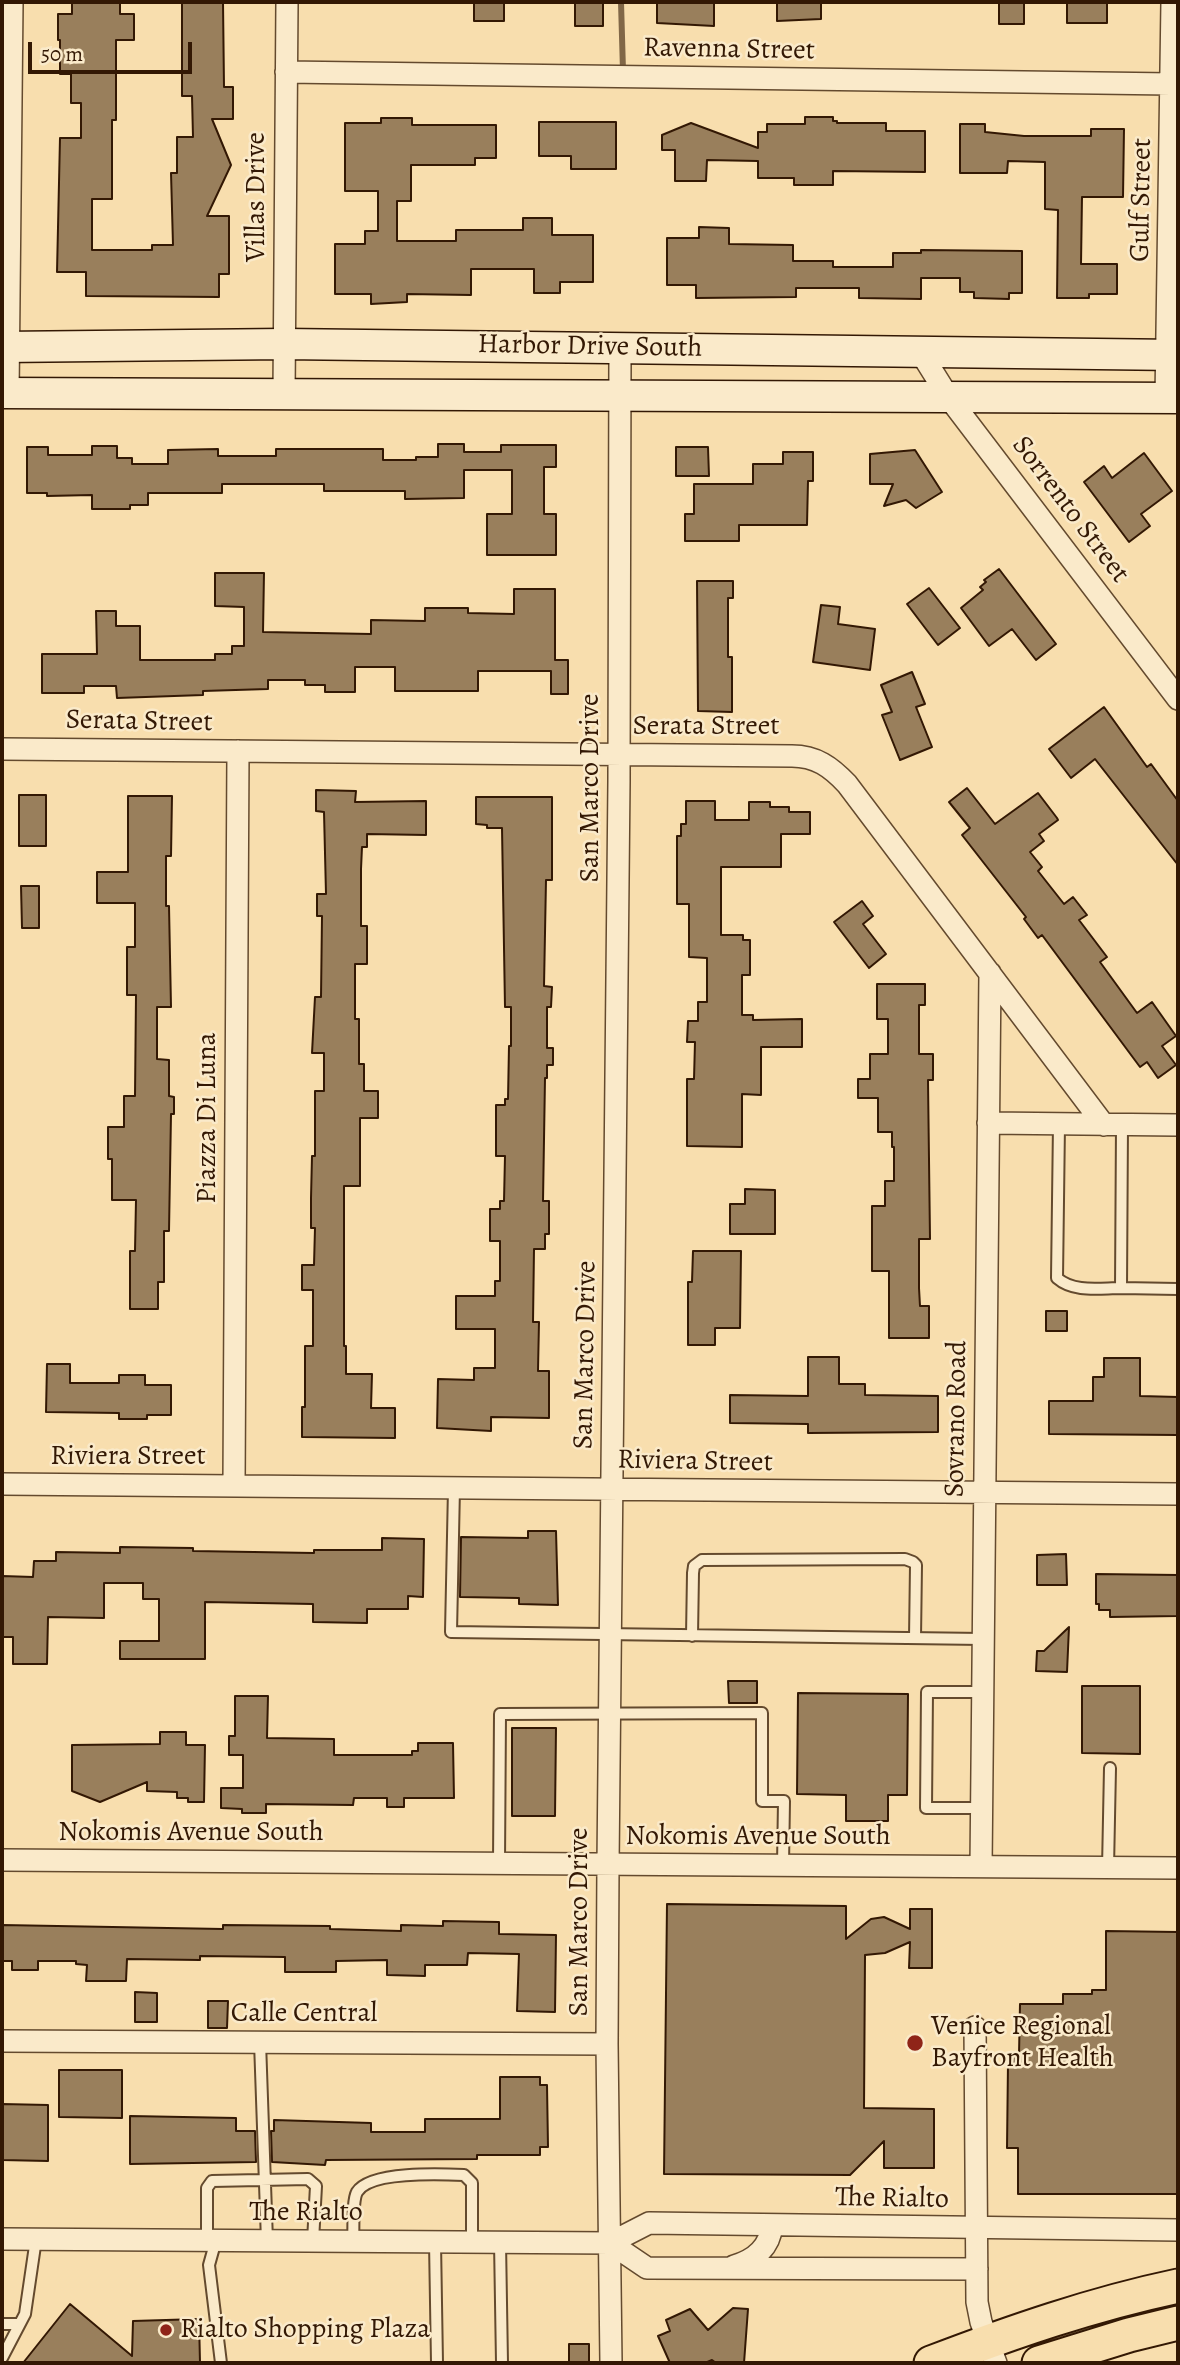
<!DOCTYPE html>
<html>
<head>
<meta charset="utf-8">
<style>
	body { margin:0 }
	#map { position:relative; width:1180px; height:2365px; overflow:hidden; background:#f8deae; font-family:Alegreya,serif }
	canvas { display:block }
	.frame { position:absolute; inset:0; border:4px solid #331804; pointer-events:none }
	.scale { position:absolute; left:28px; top:42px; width:164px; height:32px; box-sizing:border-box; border:4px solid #331804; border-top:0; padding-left:9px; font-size:21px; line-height:24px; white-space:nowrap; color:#331804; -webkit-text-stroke:5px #faeaca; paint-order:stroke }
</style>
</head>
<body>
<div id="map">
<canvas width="1180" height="2365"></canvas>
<div class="frame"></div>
<div class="scale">50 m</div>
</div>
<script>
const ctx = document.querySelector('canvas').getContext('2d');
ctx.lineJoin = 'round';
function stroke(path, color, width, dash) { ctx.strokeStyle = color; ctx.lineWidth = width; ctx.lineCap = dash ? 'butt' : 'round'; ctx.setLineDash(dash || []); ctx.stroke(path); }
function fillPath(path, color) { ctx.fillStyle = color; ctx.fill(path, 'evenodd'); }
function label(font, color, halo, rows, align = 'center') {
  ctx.font = font + ' Alegreya,serif'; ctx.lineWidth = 5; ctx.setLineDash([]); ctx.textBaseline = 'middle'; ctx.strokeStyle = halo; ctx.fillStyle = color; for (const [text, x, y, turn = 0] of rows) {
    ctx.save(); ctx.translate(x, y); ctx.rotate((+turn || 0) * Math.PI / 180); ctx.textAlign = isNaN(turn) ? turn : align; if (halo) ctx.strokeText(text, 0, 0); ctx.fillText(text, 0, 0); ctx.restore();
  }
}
const stream = new Path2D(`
	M621,2L623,71`);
const building = new Path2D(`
	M72,2H120V14H134V40H116V120H112V199H92V250H152V245H173L171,173H177V137H193L192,96H182V2H223L224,87H233V119H212L231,165L207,216H229V274H219V297L86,296V272H57L60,138H81V103H71V74H60V40H58V14H72Z
	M474,2H504V21H474Z
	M575,2H603V26H575Z
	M657,2H714V26L657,23Z
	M777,2H821V19L777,21Z
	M999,2H1024V24H999Z
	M1067,2H1107V23H1067Z
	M805,117H833V121H837V123H886V131H925V172L833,171V185H794V178H758V161L707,160L706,181H675V150H662V135L691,123L758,148V132H767V124H805Z
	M381,118H412V125H496V158H475V165H411V201H397V241H456V230H523V218H552V235H593V282H560V293H534V269H471V295L407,294V302L371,304V294H335V244H365V231H378V191H345V123H381Z
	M539,122H616V169H571V156H539Z
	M960,124H985V132L1024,136H1091V129H1124L1123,197H1082L1081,264H1117V294H1089V298H1057L1058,210L1045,209V162L1008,161L1007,173H960Z
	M699,227L729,228V244L793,245V261H833V267H893V253H921V250L1022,251V293H1009V299L974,298V292H960V278H921V299L859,298V288H796V297L696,298V285H667V238H699Z
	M438,444H464V452H501V445H556V467H544V514H556V555H487V514H512V470H464V498L405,499V491H324V484H222V493H148V505H130V509H92V495L47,496V493H27V447H48V455H92V446H117V458H132V464H168V450L218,449V456H276V449H383V460H416V457H438Z
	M676,447H708L709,476H676Z
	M915,450L942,492L916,508L906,500L884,506L893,484H870V454Z
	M783,452H813V481H808L807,525H739V541H685V514H694V484H753V464H783Z
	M1144,453L1172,491L1141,514L1150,526L1129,542L1084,482L1104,466L1112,478Z
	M999,569L1056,644L1036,660L1012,629L989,646L961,608L983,590L980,587L986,582L984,580Z
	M215,573H264L263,632L371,634V620L425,621V608H468V613L514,614V589H555V660H568V694H551V671H478V691H395V667H355V692H325V685H305V680H268V689L203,691V695L117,698L116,686H84V693H42V654H97L96,611H116V626H140V660H215V654H232V646H244V607L215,606Z
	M697,581H733V598H728V657H732V712L698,711Z
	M929,588L960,628L938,645L907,604Z
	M821,605L840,607L838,624L875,629L870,670L813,662Z
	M912,672L925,704L916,707L932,747L900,760L882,715L892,712L881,685Z
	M1104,707L1147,767L1151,764L1178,801V865L1095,759L1071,778L1049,749Z
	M967,788L995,824L1038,793L1057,818L1058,820L1039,834L1044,841L1030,852L1042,867L1038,871L1064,904L1073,897L1087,915L1079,920L1107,957L1100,962L1137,1013L1152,1002L1176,1036L1162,1046L1176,1065L1158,1078L1147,1062L1140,1067L1042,935L1038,938L1024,919L1026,917L962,835L970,828L949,802Z
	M316,790L356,791L355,802L426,801V835L367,834V847H362L361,869V926H367V964H355V1019H359V1064H364V1091H378V1118H360V1186H344V1346H346V1374H372L371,1408H395V1438L302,1437V1407H305V1346H313V1290H302V1265H314L315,1228H311V1198L312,1156H315V1091H324V1053H312L315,997H321L322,916H317V894H326L324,812L316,811Z
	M19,795H46V846H19Z
	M128,796H172L171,856H166V906H169L171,1007H157V1059L169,1060V1096L174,1097V1114H171L169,1231H164V1282H158V1309H130V1251H135L136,1200H112V1159H108V1127H124V1096H135L136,995H127V947H135V903H97V872H128Z
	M476,797H552V880H546L544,986L552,987L551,1007H547V1048H553V1065H547V1078H545L543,1201H549V1234H545V1249H534L533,1322H539L538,1371H549V1418L491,1417V1431L437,1428L438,1379L474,1380V1368H495V1329H456V1296H495V1281H500V1241H490V1209H500V1201H504L505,1156H496V1105H505V1099H508L509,1046H511V1007H505L502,828H487V825L476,824Z
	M686,801H715V820H749V802H770V807H789V812H810V834H781V867H721V935H743V940H750V975H742V1015H753V1020L802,1019V1047H761V1095L742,1094V1147L687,1146V1079H694L695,1042H687L688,1021H698V1002H707V958L689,957V904H677V836H681V824H686Z
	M21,886H39V928H22Z
	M862,901L873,916L863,924L886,954L869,968L834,922Z
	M877,984H925V1005H919V1054H933V1080H928L930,1239H919V1288L920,1306H929V1338H889V1271H872V1206H885V1181H894V1147H892V1132H878V1098H858V1079H870V1054H888V1019H877Z
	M745,1189L775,1190V1234H730V1204H745Z
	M693,1251H741L740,1328H715V1345H688V1282H692Z
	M1046,1311H1067V1331H1046Z
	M808,1357H839V1384H865V1395L938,1396V1432L808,1433V1424L730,1423V1395L808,1396Z
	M1104,1358H1140V1396L1178,1397V1435L1049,1434V1401H1093V1377H1104Z
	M47,1364H70V1383H119V1375H145V1385H171V1415H147V1419H119V1413L46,1412Z
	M528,1531H556L558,1605L519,1604V1598L460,1597L461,1537L528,1538Z
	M382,1538L424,1539L423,1597L408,1596V1609H367V1623L313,1622V1604L205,1602V1659H120V1641H159V1599H143V1583H104V1618L48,1617L47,1664H13V1637H2V1576L33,1577L34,1561H56V1552L120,1553V1547L193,1548V1551L314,1553V1550H382Z
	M1066,1554L1067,1585H1037V1555Z
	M1096,1574L1178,1575V1616L1110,1617V1610H1099V1604H1096Z
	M1069,1627L1067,1672L1036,1671L1037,1651H1044Z
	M728,1681H757V1703H729Z
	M1082,1686H1140V1754L1082,1753Z
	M798,1693L908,1694L907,1795H888V1821H846V1795L797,1794Z
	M235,1696H268L267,1738L334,1739V1755H412V1751H418V1743H453L454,1798H404V1807H387V1798H354L353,1805L266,1804V1813H242V1809L221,1808V1788H243V1755H229V1736H235Z
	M512,1728H556L555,1816H512Z
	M160,1732H186V1745H205L204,1802H188V1798H177V1792L147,1791V1782L100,1802L72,1791V1745L160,1744Z
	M667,1904L846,1906V1939L871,1919L884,1917L910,1929V1909H932V1968H909L910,1942L885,1953L865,1955L864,2108L934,2109V2168H884V2141L850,2175L664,2174Z
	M443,1921L499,1922V1934L556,1935L555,2012L517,2011L519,1954L468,1953L467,1965H425V1976L387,1975V1960L336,1961V1972H285V1957L200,1956V1960L127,1959L126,1981H86L87,1965L76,1964V1961H38V1970H12V1961H2V1925L223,1929V1925L330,1926V1929L401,1931V1925L443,1926Z
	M1106,1931L1178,1932V2194H1018V2148H1007L1008,2063H1014L1015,2055H1019L1020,2004H1063V1994H1092V1990H1106Z
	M135,1992L157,1993V2022H135Z
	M208,2001H228L227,2028H208Z
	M59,2070H122V2118L59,2117Z
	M500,2077H540V2085H547L548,2147H540V2155H477V2159L326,2160L325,2165L272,2162L271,2131H274V2120L371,2123V2132H425V2119H500Z
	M2,2104L48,2105V2161L2,2160Z
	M130,2116L236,2118V2131H255L256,2162L130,2164Z
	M70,2304L132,2356L133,2321L199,2319L200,2363H23Z
	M733,2308L748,2309L744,2363H716L712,2360L705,2363H670L658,2336L670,2331L666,2320L690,2309L708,2330Z
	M569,2344H589V2363H569Z`);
const lane = new Path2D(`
	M1059,1124L1057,1278C1074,1293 1100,1288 1121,1288
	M1122,1125L1121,1288L1178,1289
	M454,1488L451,1632L983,1639
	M692,1636L693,1573L694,1566L702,1560L905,1559L913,1562L916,1565L915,1638
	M982,1808H926L927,1692H982
	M499,1863L500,1714L762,1713V1801H784L783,1865
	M1108,1868L1110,1768
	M260,2042L267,2241
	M207,2240V2188L212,2181L308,2179L316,2186L313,2241
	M216,2240L209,2265L221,2363
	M353,2241C354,2230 352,2201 357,2192C370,2171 441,2174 464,2175L472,2183V2242
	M435,2242L437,2363
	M500,2242L502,2363
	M2,2324H19
	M2,2358L25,2314L36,2239`);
const street = new Path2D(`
	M286,72L1171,84
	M921,353L949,398L1178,699
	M8,393L12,2
	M284,394L287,2
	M1166,398L1172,2
	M2,749L792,756C816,756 831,767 847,784L1104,1125
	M988,1123L1178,1125
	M2,1484L1178,1494
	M234,1485L238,751
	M2,1860L1178,1868
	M981,1866L990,973
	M975,2027L977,2302L981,2322L996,2363
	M2,2041L607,2044
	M2,2239L610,2243L649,2223L1178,2230
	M610,2243L647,2268L977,2269
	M734,2266C755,2260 770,2247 772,2225
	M611,2363L607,2044L608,1864L619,781L620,347`);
const secondary = new Path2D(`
	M2,347L284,344L1178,355
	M2,393L1178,398`);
const primary = new Path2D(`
	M931,2363C1012,2332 1093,2304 1178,2286
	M1039,2363L1129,2335L1178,2323`);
const markers = [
	[915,2043,9,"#8f2418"],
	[166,2330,7,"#8f2418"]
];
const streetNames = [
	["Ravenna Street",729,50,1],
	["Villas Drive",257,197,-90],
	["Gulf Street",1142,200,-89],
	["Harbor Drive South",590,347,1],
	["Sorrento Street",1070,510,53],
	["Serata Street",139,722,1],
	["Serata Street",706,727],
	["San Marco Drive",591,788,-90],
	["Piazza Di Luna",208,1118,-90],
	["San Marco Drive",586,1355,-89],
	["Sovrano Road",957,1419,-89],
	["Riviera Street",128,1457],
	["Riviera Street",695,1462,1],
	["Nokomis Avenue South",191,1833],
	["Nokomis Avenue South",758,1837],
	["San Marco Drive",580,1922,-90],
	["Calle Central",304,2014],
	["The Rialto",892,2199,1],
	["The Rialto",306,2213]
];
const poiNames = [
	["Venice Regional",931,2027],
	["Bayfront Health",931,2059],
	["Rialto Shopping Plaza",180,2330]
];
stroke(stream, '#816747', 6);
fillPath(building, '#997f5c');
stroke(building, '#331804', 2);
stroke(lane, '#644a2e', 14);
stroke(street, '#644a2e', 24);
stroke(secondary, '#331804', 33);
stroke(primary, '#331804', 37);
stroke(lane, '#faeaca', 10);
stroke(street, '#faeaca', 21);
stroke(secondary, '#faeaca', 30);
stroke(primary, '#f8deae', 33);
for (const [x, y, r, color] of markers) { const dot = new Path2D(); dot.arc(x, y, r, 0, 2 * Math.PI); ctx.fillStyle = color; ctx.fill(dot); stroke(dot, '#faeaca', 2.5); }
label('28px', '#331804', '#faeaca', streetNames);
label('28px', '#331804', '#faeaca', poiNames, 'left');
</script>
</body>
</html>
